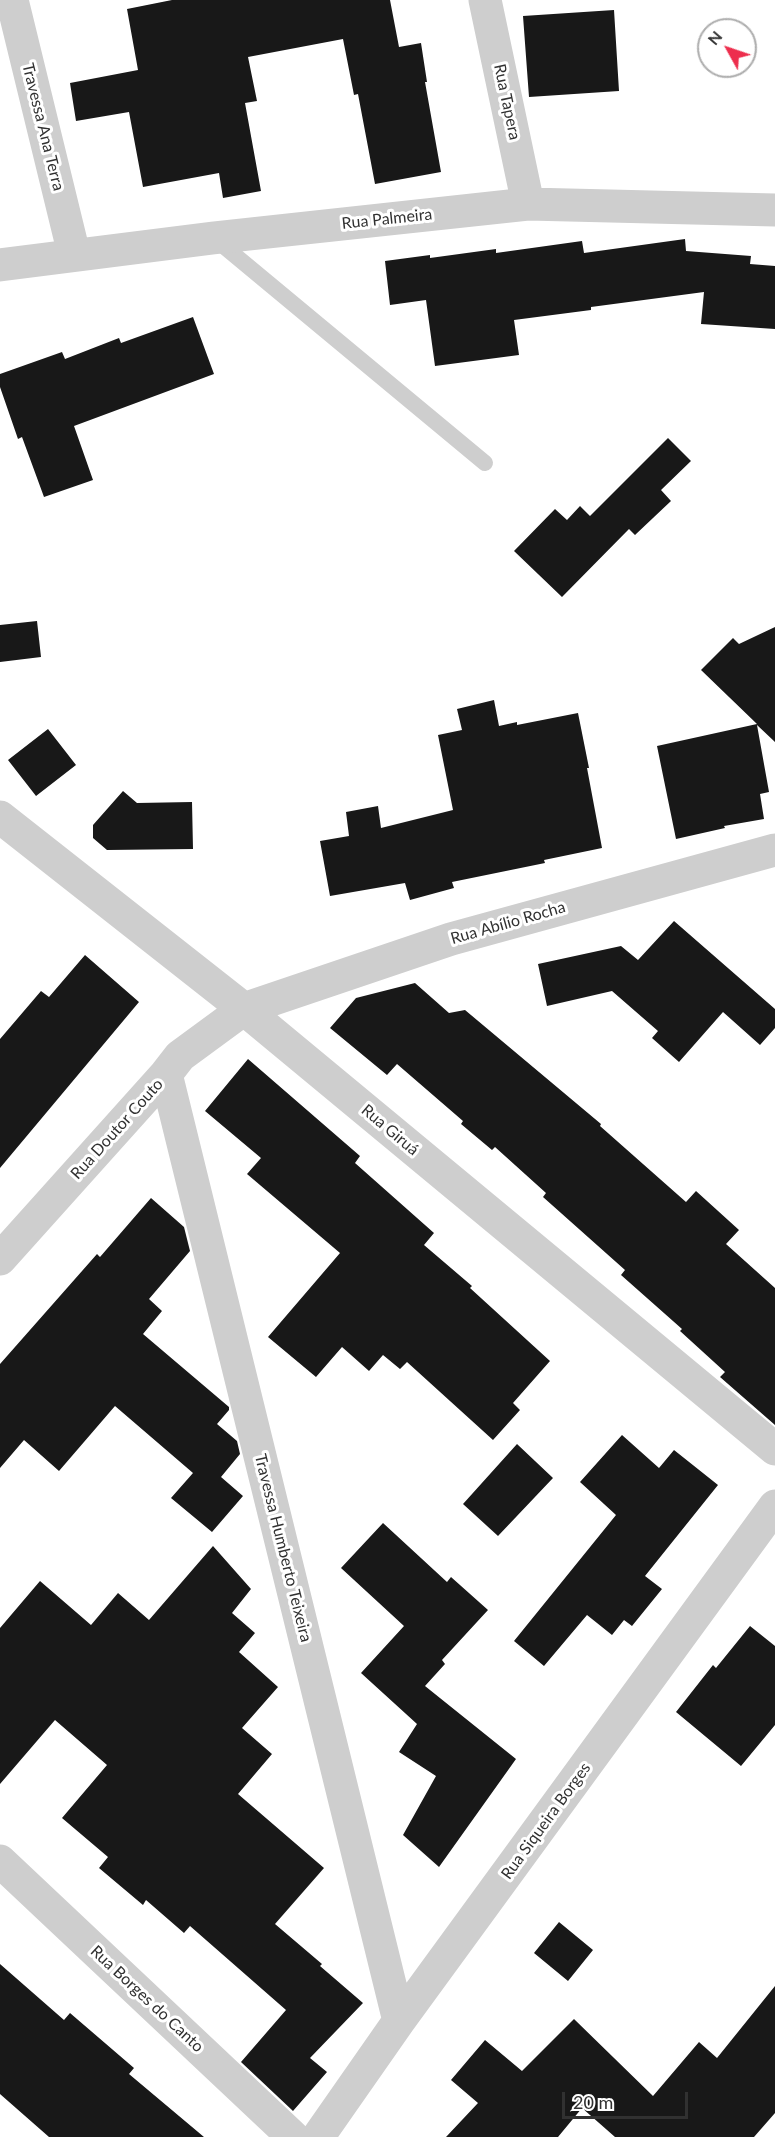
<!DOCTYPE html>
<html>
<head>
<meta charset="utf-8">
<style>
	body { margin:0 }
	#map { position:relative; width:775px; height:2137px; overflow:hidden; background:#fff; font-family:Lato,sans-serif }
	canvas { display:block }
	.north { position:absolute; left:697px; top:18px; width:60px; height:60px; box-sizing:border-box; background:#fff; border:2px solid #adadad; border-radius:50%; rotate:310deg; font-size:16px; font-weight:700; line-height:24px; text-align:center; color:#313131 }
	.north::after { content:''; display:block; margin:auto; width:21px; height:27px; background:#ed2e4d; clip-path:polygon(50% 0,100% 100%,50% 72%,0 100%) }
	.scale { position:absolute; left:562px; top:2092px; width:126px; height:27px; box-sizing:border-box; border:3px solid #313131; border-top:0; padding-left:8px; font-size:18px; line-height:21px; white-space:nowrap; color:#313131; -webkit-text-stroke:4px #fff; paint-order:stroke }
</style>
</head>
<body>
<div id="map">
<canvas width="775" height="2137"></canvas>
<div class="north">N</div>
<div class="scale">20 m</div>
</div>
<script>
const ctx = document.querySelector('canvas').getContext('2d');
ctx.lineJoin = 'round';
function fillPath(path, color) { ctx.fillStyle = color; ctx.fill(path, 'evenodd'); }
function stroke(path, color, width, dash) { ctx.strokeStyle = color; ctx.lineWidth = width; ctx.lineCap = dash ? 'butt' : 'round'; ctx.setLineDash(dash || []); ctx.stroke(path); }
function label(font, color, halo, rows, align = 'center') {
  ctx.font = font + ' Lato,sans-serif'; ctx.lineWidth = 6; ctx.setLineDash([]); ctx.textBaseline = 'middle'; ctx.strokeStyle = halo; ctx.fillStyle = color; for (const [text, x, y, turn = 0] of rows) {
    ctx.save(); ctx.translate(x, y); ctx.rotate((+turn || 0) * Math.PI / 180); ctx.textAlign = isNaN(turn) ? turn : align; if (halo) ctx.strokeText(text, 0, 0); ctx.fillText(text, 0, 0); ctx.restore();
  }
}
const building = new Path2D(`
	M172,0H390L399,47L421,43L427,82H425L441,172L375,184L358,94L354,95L343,39L248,57L257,101L245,103L261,191L223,198L219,173L143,187L129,112L76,121L70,83L138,70L127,9Z
	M614,10L619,91L529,97L523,16Z
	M685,239L686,251L751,256L750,264L775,266V329L701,324L704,292L591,307V310L514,320L519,355L435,366L426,300L390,305L385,261L430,255V258L496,249V253L582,241L584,253Z
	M193,317L214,374L74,426L93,480L44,497L22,437L18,439L0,387V374L62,352L65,359L119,338L121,343Z
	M668,438L691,461L661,490L671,501L635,535L629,529L562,597L514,551L555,509L567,520L580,506L590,516Z
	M37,621L41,657L0,662V625Z
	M775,627V742L757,725L769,792L760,794L764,819L724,826L725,828L676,839L657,746L757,724L701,670L733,638L739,644Z
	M494,700L499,726L517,722V725L578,713L589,768H587L602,848L544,860L545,863L452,882L454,888L410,900L405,883L330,896L320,841L349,836L346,812L378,806L381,828L453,810L438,735L462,730L457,709Z
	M48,729L76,765L36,796L8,760Z
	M123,791L137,803L192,802L193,849L107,850L93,838V825Z
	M674,921L775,1009V1028L760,1045L723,1012L679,1062L652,1038L658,1031L612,991L547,1006L538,964L621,946L638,960Z
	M85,955L139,1002L0,1168V1039L41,991L49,997Z
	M415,983L449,1013L465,1010L601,1124L600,1126L686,1202L696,1191L739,1230L726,1244L775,1288V1425L720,1377L725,1372L680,1331L682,1329L621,1275L625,1270L543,1197L546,1193L495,1147L492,1150L461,1124L463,1121L397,1064L387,1075L330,1028L356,998Z
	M248,1059L360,1156L355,1163L434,1233L424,1245L472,1286L470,1288L550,1361L513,1403L520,1410L493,1440L407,1362L400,1369L383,1355L369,1371L342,1347L316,1377L268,1337L340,1253L247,1174L261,1158L205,1111Z
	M151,1198L184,1227L190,1251L149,1299L162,1311L143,1334L229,1407V1410L217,1424L237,1441L240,1454L221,1477L243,1496L212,1532L171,1498L193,1473L115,1406L59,1471L24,1440L0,1468V1364L97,1254L100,1257Z
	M622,1435L659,1468L674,1450L718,1485L645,1576L662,1589L632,1626L624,1620L612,1635L587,1615L544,1666L514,1641L616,1515L580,1482Z
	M517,1444L553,1478L498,1536L463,1504Z
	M383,1523L447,1582L451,1577L488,1610L442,1660L445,1664L425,1686L516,1759L439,1867L403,1835L436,1776L399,1752L417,1724L361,1673L404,1626L341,1568Z
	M213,1546L251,1589L232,1613L255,1633L239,1652L278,1687L242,1728L272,1754L238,1794L324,1868L275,1924L322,1964L320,1966L363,2003L310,2058L327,2072L293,2111L241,2062L286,2010L190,1926L184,1933L146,1900L143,1905L99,1868L108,1857L62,1818L107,1765L55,1720L0,1784V1628L40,1581L91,1625L118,1593L149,1620Z
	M750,1626L775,1646V1725L741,1766L676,1712L713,1665L716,1668Z
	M559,1922L593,1950L568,1981L534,1953Z
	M0,1964L64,2020L70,2013L134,2068L129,2074L204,2137H49L0,2094Z
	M775,1986V2113L754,2137H615L582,2108L558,2137H446L478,2103L451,2080L485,2040L522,2071L574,2019L653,2096L699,2042L717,2058Z`);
const service = new Path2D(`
	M214,238L485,463`);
const minor = new Path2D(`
	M12,0L74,254
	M485,0L528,204
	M0,265L213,238L528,204L775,210
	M0,817L244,1009L775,1449
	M166,1074L399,2021
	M0,1259L166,1074L180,1056L244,1009L451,939L775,850
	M318,2137L399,2021L775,1506`);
const tertiary = new Path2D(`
	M0,1861L293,2137`);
const streetNames = [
	["Rua Tapera",507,102,78],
	["Travessa Ana Terra",43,127,76],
	["Rua Palmeira",387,219,-6],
	["Rua Abílio Rocha",508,923,-16],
	["Rua Doutor Couto",117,1129,-48],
	["Rua Giruá",390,1130,40],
	["Travessa Humberto Teixeira",283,1548,76],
	["Rua Siqueira Borges",546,1821,-54],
	["Rua Borges do Canto",147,1999,43]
];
fillPath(building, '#181818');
stroke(service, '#cecece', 16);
stroke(minor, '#cecece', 33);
stroke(tertiary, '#cecece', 33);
label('16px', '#313131', '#fff', streetNames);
</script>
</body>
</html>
